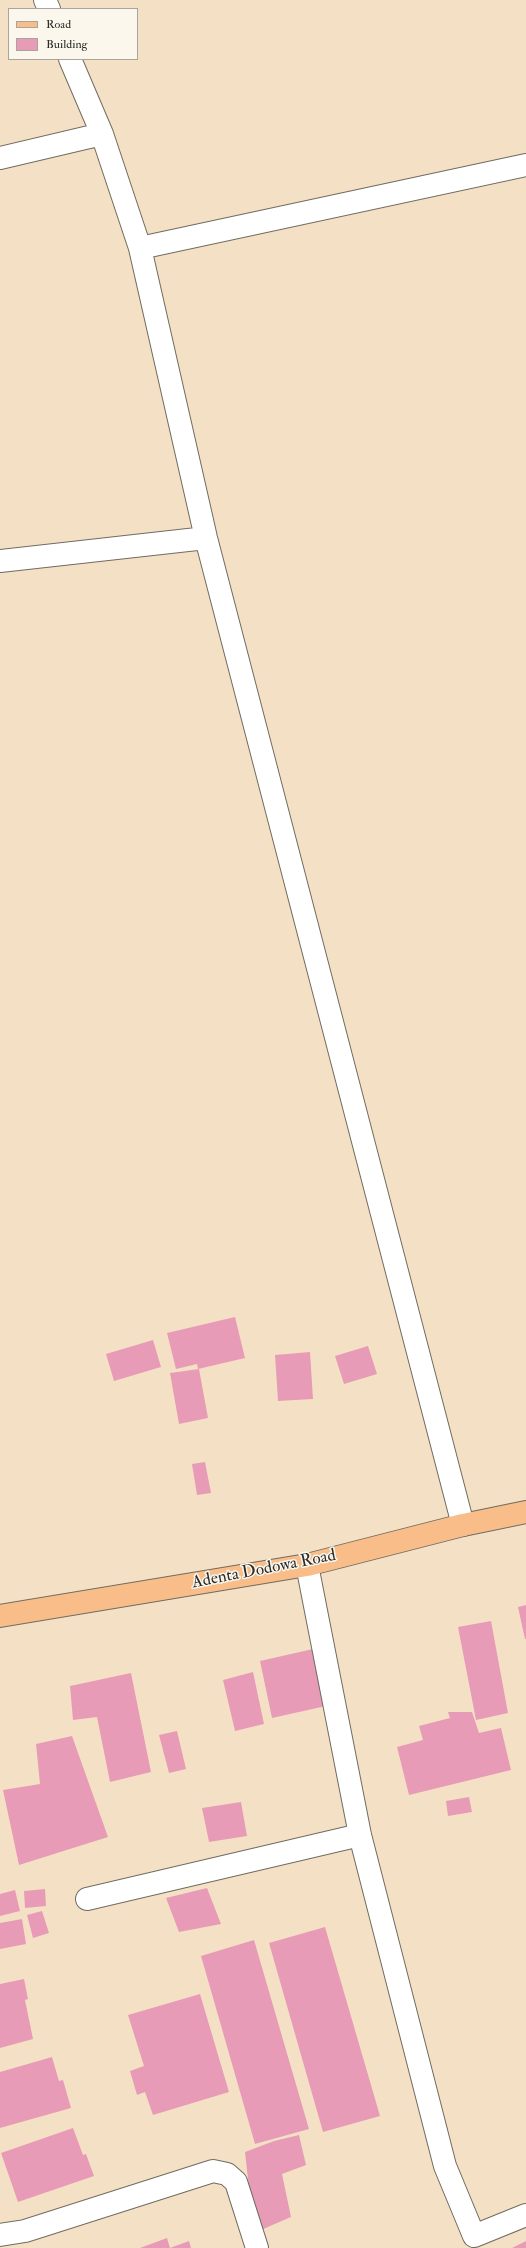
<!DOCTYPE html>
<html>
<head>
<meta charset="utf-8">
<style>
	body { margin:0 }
	#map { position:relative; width:526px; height:2248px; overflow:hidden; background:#f4e1c5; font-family:"IM FELL Double Pica",serif }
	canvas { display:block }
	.legend { position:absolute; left:8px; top:8px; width:130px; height:52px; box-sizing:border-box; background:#fbf7ec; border:1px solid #a8a59f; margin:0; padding:5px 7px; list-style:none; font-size:12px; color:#2b2b2b }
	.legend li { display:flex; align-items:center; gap:8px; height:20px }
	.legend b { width:20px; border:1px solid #a8a59f }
</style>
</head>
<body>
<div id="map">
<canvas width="526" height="2248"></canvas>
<ul class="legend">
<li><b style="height:5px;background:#f8bd89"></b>Road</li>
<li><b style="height:11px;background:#e89bb7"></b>Building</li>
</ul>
</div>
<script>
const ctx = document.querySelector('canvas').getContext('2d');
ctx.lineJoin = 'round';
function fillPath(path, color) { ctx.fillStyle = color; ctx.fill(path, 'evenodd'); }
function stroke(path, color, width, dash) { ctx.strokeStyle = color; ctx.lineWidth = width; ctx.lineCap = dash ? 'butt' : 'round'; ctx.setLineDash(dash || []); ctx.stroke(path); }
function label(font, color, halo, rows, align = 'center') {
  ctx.font = font + ' "IM FELL Double Pica",serif'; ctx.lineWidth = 3; ctx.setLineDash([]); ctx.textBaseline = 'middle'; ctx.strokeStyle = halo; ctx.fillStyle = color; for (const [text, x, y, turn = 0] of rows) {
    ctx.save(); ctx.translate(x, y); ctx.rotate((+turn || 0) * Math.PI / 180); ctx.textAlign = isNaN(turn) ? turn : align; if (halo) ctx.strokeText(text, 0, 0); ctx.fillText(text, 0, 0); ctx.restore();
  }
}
const building = new Path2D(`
	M235,1317L245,1358L198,1369L197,1364L176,1369L167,1333Z
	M153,1340L161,1367L114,1381L106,1354Z
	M368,1346L377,1374L344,1384L335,1356Z
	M310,1352L313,1399L278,1401L275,1355Z
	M199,1369L208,1418L179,1424L170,1373Z
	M205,1462L211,1493L197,1495L192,1464Z
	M526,1605V1639H525L518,1607Z
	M491,1621L508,1713L476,1720L458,1627Z
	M313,1649L326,1706L272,1718L260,1661Z
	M253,1672L264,1724L235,1731L223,1680Z
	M131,1673L151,1772L110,1782L97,1717L73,1720L70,1686Z
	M448,1712H472L479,1733L501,1728L511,1770L409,1795L397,1747L423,1740L419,1726L450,1718Z
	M177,1731L186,1769L169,1773L159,1735Z
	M72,1736L108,1837L19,1865L3,1790L40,1784L36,1744Z
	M469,1797L472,1812L448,1816L446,1801Z
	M241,1802L247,1836L209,1842L202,1808Z
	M207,1888L221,1924L179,1932L166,1898Z
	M45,1889L46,1906L25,1908L24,1891Z
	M15,1890L20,1911L0,1916V1894Z
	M42,1911L49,1933L33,1938L27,1915Z
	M22,1919L26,1944L0,1949V1923Z
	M325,1927L380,2116L323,2132L269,1943Z
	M254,1940L309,2129L255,2144L201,1956Z
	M24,1979L28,1999L25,2000L33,2039L0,2048V1984Z
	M200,1994L229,2092L153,2115L145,2092L137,2095L130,2071L144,2066L128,2015Z
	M52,2057L59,2081L63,2080L71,2108L0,2128V2072Z
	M73,2128L83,2155L86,2154L94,2176L18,2202L1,2153Z
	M299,2135L306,2165L282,2174L291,2217L254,2233L245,2152L274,2141Z
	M167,2238L170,2248H140Z
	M189,2241L191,2248H170Z
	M526,2241V2248H512Z`);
const minor = new Path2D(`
	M45,0L49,9
	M70,59L102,134L140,248L206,538L463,1525
	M0,158L102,134
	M140,248L526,165
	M0,561L206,538
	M307,1565L360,1835L445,2166L474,2236L526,2215
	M87,1899L360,1835
	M0,2235L25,2231L213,2171L227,2174L236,2182L257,2248`);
const major = new Path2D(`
	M0,1616L307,1565L463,1525L526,1512`);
const streetNames = [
	["Adenta Dodowa Road",264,1570,-11]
];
fillPath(building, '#e89bb7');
stroke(minor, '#716b61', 24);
stroke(major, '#716b61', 24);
stroke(minor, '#fff', 22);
stroke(major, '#f8bd89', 22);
label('17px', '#2b2b2b', '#fbf7ec', streetNames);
</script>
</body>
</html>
